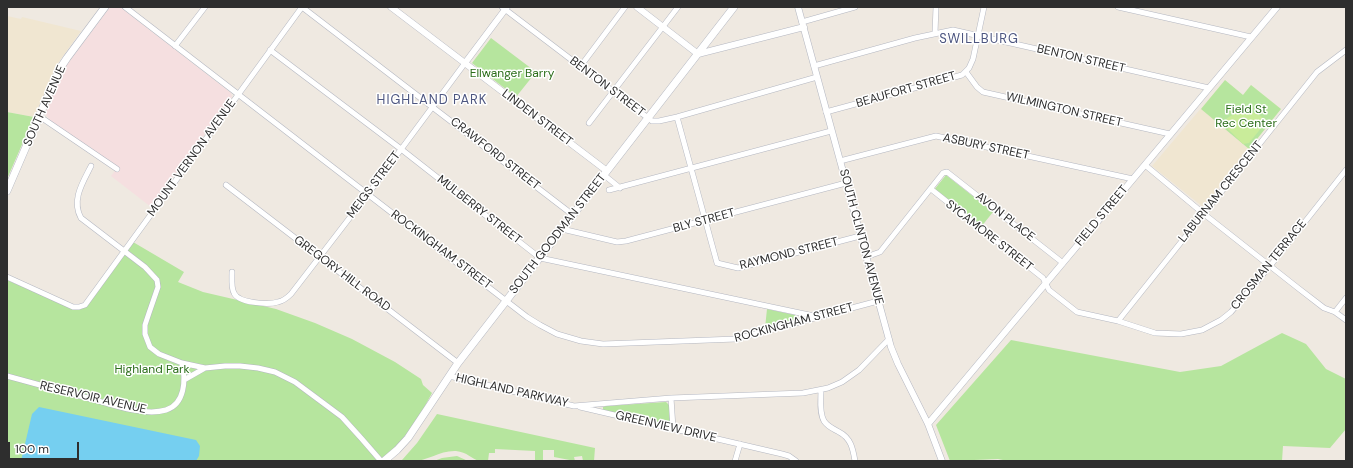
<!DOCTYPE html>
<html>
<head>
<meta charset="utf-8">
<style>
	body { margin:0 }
	#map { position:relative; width:1353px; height:468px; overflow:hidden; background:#efe9e1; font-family:"DM Sans",sans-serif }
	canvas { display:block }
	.frame { position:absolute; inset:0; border:8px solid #2e2e2e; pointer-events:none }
	.scale { position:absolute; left:8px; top:442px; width:71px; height:18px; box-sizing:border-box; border:2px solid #2e2e2e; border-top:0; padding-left:5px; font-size:12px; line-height:14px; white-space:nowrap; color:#2e2e2e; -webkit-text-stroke:3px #fff; paint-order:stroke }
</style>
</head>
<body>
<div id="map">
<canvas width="1353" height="468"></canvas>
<div class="frame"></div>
<div class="scale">100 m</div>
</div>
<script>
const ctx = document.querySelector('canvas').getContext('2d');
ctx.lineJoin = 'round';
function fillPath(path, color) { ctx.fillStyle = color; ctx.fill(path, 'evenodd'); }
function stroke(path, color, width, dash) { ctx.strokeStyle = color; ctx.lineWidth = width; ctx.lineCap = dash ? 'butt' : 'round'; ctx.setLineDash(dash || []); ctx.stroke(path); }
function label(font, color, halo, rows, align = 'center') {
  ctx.font = font + ' "DM Sans",sans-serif'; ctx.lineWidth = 3; ctx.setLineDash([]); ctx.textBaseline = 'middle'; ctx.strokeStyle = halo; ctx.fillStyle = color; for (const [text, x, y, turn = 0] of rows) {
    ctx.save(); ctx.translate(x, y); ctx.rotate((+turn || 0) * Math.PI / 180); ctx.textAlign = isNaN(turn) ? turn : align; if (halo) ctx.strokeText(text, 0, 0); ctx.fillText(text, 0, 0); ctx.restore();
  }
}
const education = new Path2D(`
	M7,16L21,19L22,17L81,31L58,63L34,117L7,112Z
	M1225,80L1243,95L1251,85L1281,109L1203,207L1152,166Z`);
const medical = new Path2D(`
	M110,7H120L231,93L232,97L151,207L111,176L117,168L90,147L66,133L50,120L46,115V112L60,78L66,66Z`);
const green = new Path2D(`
	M491,38L536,72L516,97L472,63Z
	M1225,80L1243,95L1251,85L1281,109L1249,149L1201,109Z
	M7,112L34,117L7,179Z
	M946,175L993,212L981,227L934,190Z
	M133,242L184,272L178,282L203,292L276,309L315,323L352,339L395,362L421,379L423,385L432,393L414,426L402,441L379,461H7V280L73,309L79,310L85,307Z
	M767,309L795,315L796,319L765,328Z
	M1282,333L1306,344L1326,369L1346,379V429L1330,448L1283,446L1282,461H1008L998,459L950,461L936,425L1011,340L1180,372L1221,366Z
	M666,402L670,406V422L666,425L603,410V407L606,406Z
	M437,414L595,448L594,461H583L582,456L574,457L575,461L554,457V450H543V461H535V451L495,449V453H489L488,461C486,461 482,462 479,461C472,459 467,452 456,451C437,450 423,466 402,460L417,443Z
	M457,456L468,461H434L442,458Z`);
const pitch = new Path2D(`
	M1247,111L1258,114L1267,121L1249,143L1243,144L1222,123C1229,115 1237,112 1247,111Z`);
const water = new Path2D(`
	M39,407L196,440L200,446L199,456L196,461H21L32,414Z`);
const minor = new Path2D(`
	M125,7L527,317L540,325L557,334L581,341L603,344L736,339L878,301
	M302,7L573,215
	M502,7L652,121H659L677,117L817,77
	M1118,7L1251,37
	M802,22L855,7
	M935,33L936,7
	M175,46L205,7
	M270,50L401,149L540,258L814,316
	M814,66L915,38L953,30L1209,88
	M580,67L625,7
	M966,72L977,87L983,92L1170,134
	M826,112L962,75L969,68L973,59L984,7
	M39,116L117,169
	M677,117L717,263L738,268L860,236
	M589,123L678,7
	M840,161L936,136L1133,179
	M1145,165L1204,214L1298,288L1324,308L1335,312L1346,320
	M91,166C83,182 71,200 81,218L145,267L157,280L158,287L149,313L145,325V334L150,347L159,354L182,363L205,368L225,366H240L258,368L275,372L295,382L342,417L361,438L381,461
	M604,175L620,188
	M226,185L458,363
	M931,189L1043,278L1049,290L1077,312L1118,321L1155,333L1181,334L1202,330L1221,320L1231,312L1270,266L1346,170
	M609,190L831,131
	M562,229L617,242L626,241L846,183
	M866,257L880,252L943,173L947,172L1063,263
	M232,272C232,278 231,288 234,293C238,303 268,305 278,302C283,301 287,298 291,294L368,194L465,63
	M7,277L73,307H79L85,305L302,7
	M1335,312L1346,298
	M1118,321L1317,72L1346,50
	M7,376C33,383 59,390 84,397C107,403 143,417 166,410C185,404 186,380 182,363
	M449,376L574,406L671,398L803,393L828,388L842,382L859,370L889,339
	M184,380L205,368
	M821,390C821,399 819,412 824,421C828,427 834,429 839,432C851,438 853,449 855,461
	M671,398L673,428
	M580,407L782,454L789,456L796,461
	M735,461L740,444`);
const tertiary = new Path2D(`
	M391,7L607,171
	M637,7L698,54L804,27
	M798,7L891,347L898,364L928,424L942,461
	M465,63L507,7
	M928,424L1277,7`);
const secondary = new Path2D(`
	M7,191L59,70L67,58L105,7
	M384,461L397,450L408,438L458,363L734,7`);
const streetNames = [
	["BENTON STREET",1081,59,13],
	["BENTON STREET",607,87,37],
	["BEAUFORT STREET",906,90,-16],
	["SOUTH AVENUE",45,106,-66],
	["WILMINGTON STREET",1064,110,13],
	["LINDEN STREET",537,118,37],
	["ASBURY STREET",986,147,12],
	["CRAWFORD STREET",495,154,38],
	["MOUNT VERNON AVENUE",192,158,-54],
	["MEIGS STREET",374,185,-53],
	["LABURNAM CRESCENT",1221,192,-51],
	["MULBERRY STREET",479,210,38],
	["FIELD STREET",1102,216,-50],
	["AVON PLACE",1005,217,38],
	["BLY STREET",704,221,-15],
	["SOUTH GOODMAN STREET",558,234,-52],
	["SYCAMORE STREET",989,236,38],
	["SOUTH CLINTON AVENUE",861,237,75],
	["ROCKINGHAM STREET",441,250,37],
	["RAYMOND STREET",789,254,-14],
	["CROSMAN TERRACE",1269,265,-51],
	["GREGORY HILL ROAD",342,274,37],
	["ROCKINGHAM STREET",794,323,-15],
	["HIGHLAND PARKWAY",512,391,13],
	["RESERVOIR AVENUE",93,398,13],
	["GREENVIEW DRIVE",666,427,13]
];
const parkNames = [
	["Ellwanger Barry",512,74],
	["Field St",1246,110],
	["Rec Center",1246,124],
	["Highland Park",152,370]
];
const neighbourhoodNames = [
	["SWILLBURG",979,40],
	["HIGHLAND PARK",432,101]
];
fillPath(education, '#f0e6d1');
fillPath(medical, '#f5dfe0');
fillPath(green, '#b6e59e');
fillPath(pitch, '#c9ec9a');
fillPath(water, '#75cff0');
stroke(minor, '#b4b7c1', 6);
stroke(tertiary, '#b4b7c1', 7);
stroke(secondary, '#b4b7c1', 8);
stroke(minor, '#fff', 5);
stroke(tertiary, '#fff', 6);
stroke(secondary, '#fff', 7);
label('12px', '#2e2e2e', '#fff', streetNames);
label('12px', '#2c6e1b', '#fff', parkNames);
ctx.letterSpacing = '1px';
label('13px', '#4d5680', '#fff', neighbourhoodNames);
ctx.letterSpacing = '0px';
</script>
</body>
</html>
